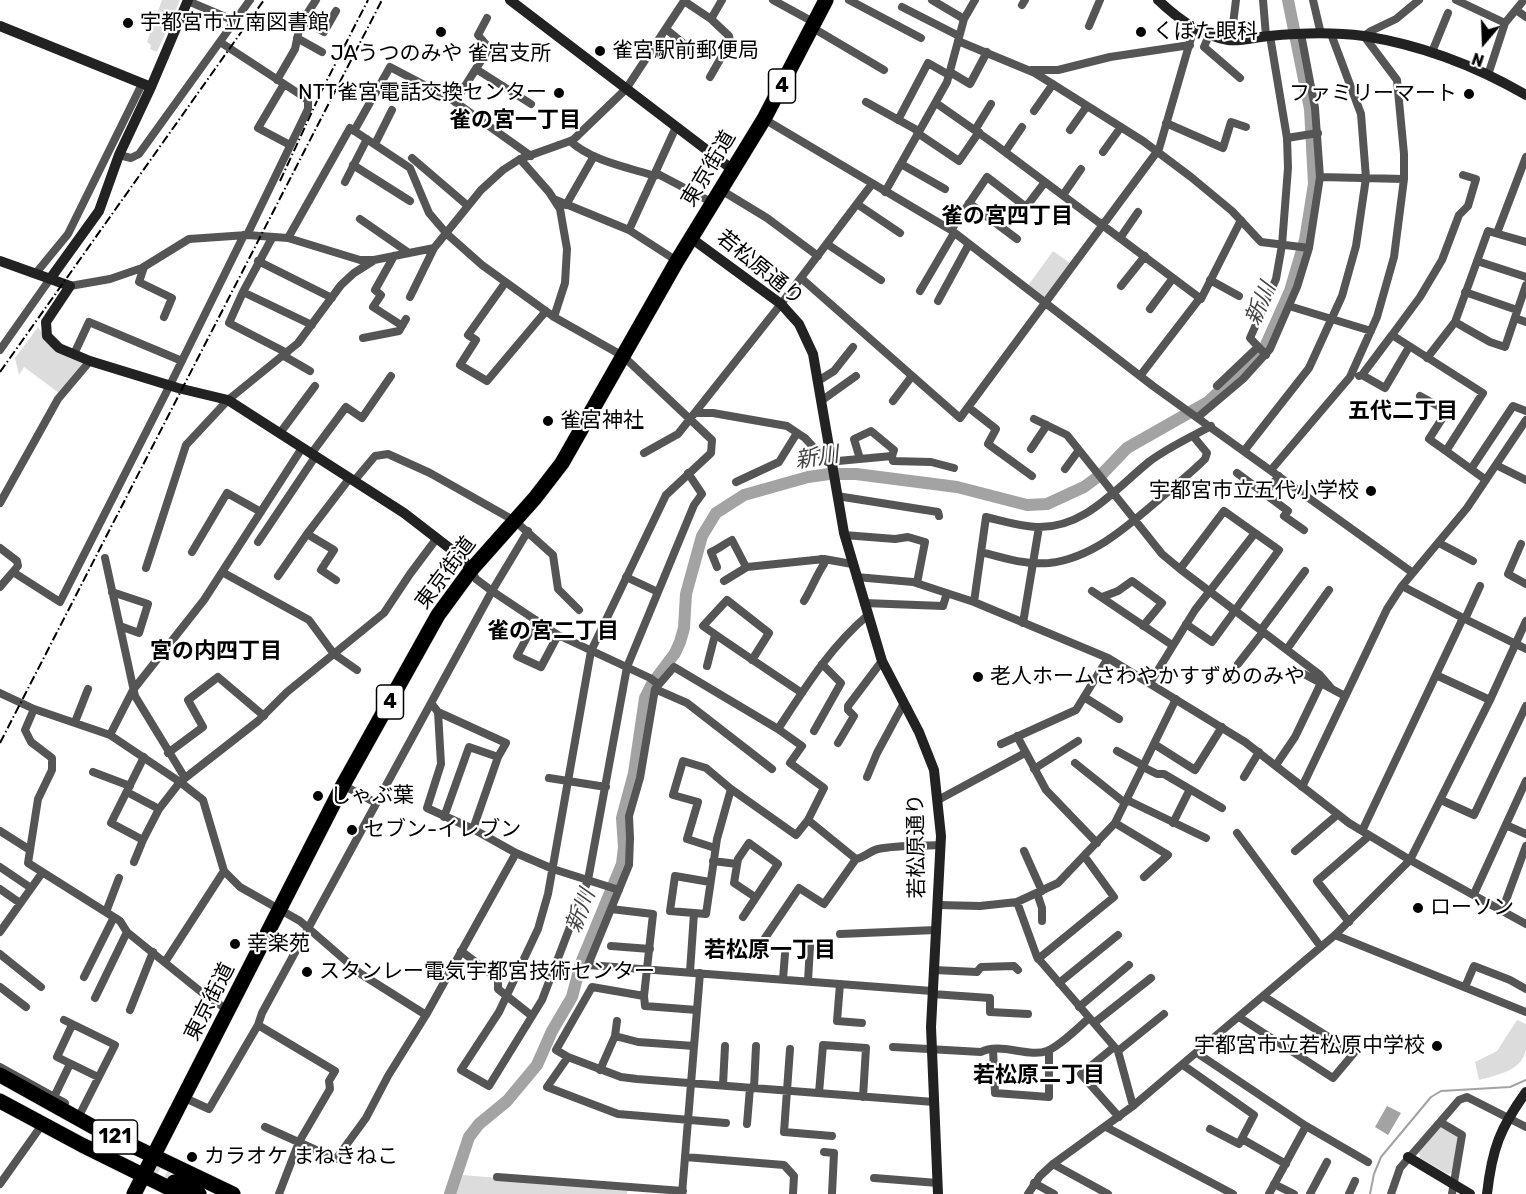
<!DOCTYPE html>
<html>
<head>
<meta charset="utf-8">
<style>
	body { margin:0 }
	#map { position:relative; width:1526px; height:1194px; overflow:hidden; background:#fff; font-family:Rubik,sans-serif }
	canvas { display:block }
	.north { position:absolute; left:1454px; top:12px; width:60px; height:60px; -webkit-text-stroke:4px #fff; paint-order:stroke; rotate:199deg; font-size:16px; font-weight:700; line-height:24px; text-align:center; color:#000 }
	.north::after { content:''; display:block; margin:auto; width:21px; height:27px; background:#000; clip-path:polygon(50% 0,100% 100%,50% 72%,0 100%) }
</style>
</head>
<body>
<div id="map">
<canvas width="1526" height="1194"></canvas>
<div class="north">N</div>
</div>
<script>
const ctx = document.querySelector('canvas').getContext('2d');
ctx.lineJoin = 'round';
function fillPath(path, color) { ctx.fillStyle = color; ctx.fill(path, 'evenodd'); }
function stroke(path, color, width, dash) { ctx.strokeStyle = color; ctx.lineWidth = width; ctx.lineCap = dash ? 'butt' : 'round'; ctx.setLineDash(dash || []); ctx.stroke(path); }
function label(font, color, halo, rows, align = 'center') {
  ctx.font = font + ' Rubik,"Noto Sans JP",sans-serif'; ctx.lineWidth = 4.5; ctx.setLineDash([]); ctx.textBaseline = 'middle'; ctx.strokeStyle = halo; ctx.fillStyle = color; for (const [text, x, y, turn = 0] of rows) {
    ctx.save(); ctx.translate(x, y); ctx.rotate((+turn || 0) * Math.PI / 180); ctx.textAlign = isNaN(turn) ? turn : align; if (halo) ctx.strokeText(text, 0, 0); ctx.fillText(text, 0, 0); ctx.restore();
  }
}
const green = new Path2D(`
	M162,0H180L157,52L150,49L151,45L147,42Z
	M1053,251L1070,263L1044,299L1027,287Z
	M38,327L43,334L44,341L56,350L86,362L59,393L24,367L19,375L15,358Z
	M1517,1020L1526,1024C1526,1032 1526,1041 1526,1049C1523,1071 1496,1075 1479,1080L1475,1062L1497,1051Z
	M1440,1126L1459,1137L1451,1173L1448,1174L1420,1158L1419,1151Z
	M463,1175L628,1189L627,1194H456Z`);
const water = new Path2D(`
	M1387,1106L1401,1113L1388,1135L1375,1127Z`);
const stream = new Path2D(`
	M1370,1194L1374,1174L1381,1157L1431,1097L1441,1091L1510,1087L1526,1080`);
const river = new Path2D(`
	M450,1194L469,1137L479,1124L507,1101L537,1065L552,1031L572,997L581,963L622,864L624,847L622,818L634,773L645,698L652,684L675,653L680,642L684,628L686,594L702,536L716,513L744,495L808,477L829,474H856L957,487L1027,505L1047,504L1084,487L1103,473L1127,448L1208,402L1250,363L1265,347L1290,291L1305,240L1314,184L1310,109L1288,0`);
const highwayTunnel = new Path2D(`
	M147,1161L171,1173`);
const street = new Path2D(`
	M773,0L815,23
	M849,0L921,38
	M932,0L964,19
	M1263,0L1266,36
	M1313,0L1321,34
	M1456,0L1505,23
	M188,1L235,21
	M1022,5L1025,0
	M902,7L959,36
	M1516,10L1526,17
	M303,20L316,0
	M1089,26L1100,0
	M813,28L884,70
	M666,29L694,52
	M1209,35L1204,47L1240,78
	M297,38L322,52
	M1231,40L1236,0
	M958,41L1035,73L1143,141L1191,177L1232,211L1261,242L1309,248
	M220,42L304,97L308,101V109L247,235
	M1432,52L1448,13
	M476,69L531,104
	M1031,70H1058L1110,57L1190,45
	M950,72L970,84L987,52
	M1488,75L1505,23L1524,0
	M710,77L730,42L729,36L711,19
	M277,80L295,49L300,25L303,20L324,32L336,11
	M284,84L258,128L290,145
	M455,102L489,48L478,35L487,18
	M866,102L915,129L919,134L959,161L979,132
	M936,103L993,143L1201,299L1241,220
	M1034,111L1053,84
	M764,119L951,230L1153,386L1413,573
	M898,120L928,63L949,75
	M1166,123L1223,148L1231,122L1246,127
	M975,130L991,104
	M1070,130L1087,106
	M354,131L390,67L451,99L531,156
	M1287,138L1318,133
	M570,141C592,161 626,167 655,176
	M375,144L392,110
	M1005,152L1022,127
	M1103,152L1121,127
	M119,155L131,158L139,154L250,0
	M412,158L468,206
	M520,159L549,192L560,209L567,249L565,283L554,317
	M901,164L945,189
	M353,165L410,201
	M656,173L713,203
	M1320,177L1404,179
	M345,182L367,139
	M721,190L767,218L818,256
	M885,192L947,82L964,19L975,0
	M1063,195L1081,169
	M556,200L629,230L677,261
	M969,203L1017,239
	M857,204L900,233
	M566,205L594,156
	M360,219L409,253
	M629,230L676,127
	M951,230L987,177L1026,207L1045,182
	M1497,233L1526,157
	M272,238L243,292L229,323L287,353
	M288,238L350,128L410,168L429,213L447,234L482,265L554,317L623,356L712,440L711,453L666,495L591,651L548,894L538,929L499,1012L461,1070L489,1086L542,1000L588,880L627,667L694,505L702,494L688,473
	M1120,238L1138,212
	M827,244L881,280
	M394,256L375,290L381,295L373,307L401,325
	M258,261L332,298
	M1477,261L1526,277
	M144,267L139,282L172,298L164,317
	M36,273L68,234L142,84
	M801,278L960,418L1159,149L1194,28
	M1210,280L1239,296
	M505,283L468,335L476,340L460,365L487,381L546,311
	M70,286L110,279L142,268L189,239L247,235L288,238L360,260H374L434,248L481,190L503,170L520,159L573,140L626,89L684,1L711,19L722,0
	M1121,286L1145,256
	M920,291L954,233
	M243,292L312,325
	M1465,292L1517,310
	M410,297L434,248
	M938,301L969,244
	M1289,306L1371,331
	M1150,309L1173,278
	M1515,318L1526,322
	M1455,322L1490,342L1505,347L1526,285
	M1392,335L1420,297L1442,260L1459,215L1468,206L1476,179L1463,175
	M363,338L399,331L406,319
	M0,350L50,279
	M74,354L89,322L182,361
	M1266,355L1250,338L1276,279L1282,245L1288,168L1287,138L1270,36
	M284,356L310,371
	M1427,358L1455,322L1488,231L1526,242
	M1362,375L1392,335L1483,393L1446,451L1486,480
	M1140,376L1200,298
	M1359,376L1362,375L1385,388L1409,347
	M818,381L834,371L853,347
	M1217,386L1258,347
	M1420,396L1447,411L1429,439L1446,451
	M821,401L856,376
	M893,401L912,376
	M968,407L996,429L988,444L1032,476
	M695,413H713L787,426L805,438L827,462L892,456L893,461L931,462L954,468
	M1198,417L1243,379L1270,349L1297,287L1309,248L1320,177L1315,108L1301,34
	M1034,419L1067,435L1162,554L1180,569L1320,675L1332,689
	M280,433L315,386
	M1031,449L1047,425
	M1244,451L1309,368L1342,296L1356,246L1366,178L1361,114L1331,34
	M644,453L678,434L781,304L872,184
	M311,454L346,407L362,418L391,376
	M860,459L854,439L871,431L894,450L892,456
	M1496,465L1526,480
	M1065,469L1079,450
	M1471,469L1513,406L1526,411
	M1271,470L1350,377L1377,317L1394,257L1404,179V154L1397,80L1364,36L1371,31L1396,19L1419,0
	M1237,473L1288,511L1284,516L1304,530
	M354,481L375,456L388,454L430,473L515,521L553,555L558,589L579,610
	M736,482L779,462L797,433
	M1265,493L1279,476
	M837,496L938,512L939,516
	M0,503L58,399L90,361
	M844,535L895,539L908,537L925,542L917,583
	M258,542L315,457
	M1439,543L1473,561
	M1521,544L1508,574L1526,584
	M0,548L17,561L18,566L0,587
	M192,552L227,493L261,512
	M981,552C1003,558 1025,565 1049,563C1094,558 1130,524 1163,496C1177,484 1192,472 1205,459L1207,453L1193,436
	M105,558L135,696L185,778
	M717,567L711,552C719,549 724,544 732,540L746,567
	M146,568L186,445L228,400L298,343L341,285L354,273L373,261
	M1180,569L1224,511L1279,550L1212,642L1186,624
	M471,570L476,579L492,591L558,635L650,678L658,684
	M13,572L60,602L170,385L244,235
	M222,572L309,620L334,654L357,670
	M278,576L307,534
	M626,577L658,592
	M856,577L913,582L974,602L1108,658L1245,742L1349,823L1410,860L1526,924
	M336,580L321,570L334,550L307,534L349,479
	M724,581L747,567L824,559L852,564
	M1402,586L1465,619L1480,586
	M1092,591L1172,645
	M112,592L148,604L139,633L120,626
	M1102,597L1118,591L1132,581L1162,603L1143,626
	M804,601C812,588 816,576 824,564L821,559
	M974,602L986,517C1003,521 1019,526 1036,527C1085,529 1116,488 1150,461C1169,447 1191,437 1211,426
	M864,603L943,606L947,593
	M868,615C830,647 805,688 778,729L674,667L655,689L640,778L629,816L630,838L629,865L588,965L932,991
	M536,620L517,656L541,667L558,635
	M1023,623L1039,527
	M1261,630L1305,571
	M1287,649L1329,590
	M752,660L769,633L727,600L703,626C736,649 769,671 802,693
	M1238,664L1263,632
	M707,666L715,635
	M1304,674L1345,696
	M1436,675L1490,700
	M1150,683L1195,610L1255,533
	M655,689L687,703L772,769
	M0,693L34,709L110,735L180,782L203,800L224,871L240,887L300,921L361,974L426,1015
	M1084,697L1119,719
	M431,703L438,712L441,764L427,808L473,829L516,853
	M34,709L25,730L31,742L52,758V770L38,799L28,863L120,921L127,932L200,991L229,1011
	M438,712L506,743L498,757L473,829
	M75,722L88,689
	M814,731L841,683L822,664
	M110,735L133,690L204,600L302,448
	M1017,736L1046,790L1097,843
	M838,743L854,716L848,710V706L882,661
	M1001,744L1076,710L1108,658
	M1154,744L1195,770L1222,727
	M1117,751L1144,766
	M168,753L203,727L188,700L218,677L264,716
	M1075,763L1125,803
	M1276,765L1295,737L1321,683
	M1143,767L1157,774H1164L1222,808
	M1034,769L1078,741
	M93,772L130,786
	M867,777L877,753L904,703
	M1244,777L1259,752
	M549,778L606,787
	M343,785L376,803
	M1302,787L1387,609L1402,586L1467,508L1526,420
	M731,789L796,835L808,820L824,788L790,763L802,746L778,729
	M127,792L159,809
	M938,800L1025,753
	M1127,800L1206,838
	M1441,800L1474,815L1526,706
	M444,817L469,747L498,757
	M808,820L856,859
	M1115,823L1168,855L1144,877
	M1173,823L1190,789
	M1506,825L1526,834
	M0,831L30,850
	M1362,831L1463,618L1526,649
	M1237,833L1321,947
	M143,840L159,809L180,782L258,721L287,692L384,613L410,574L437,538
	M1024,851L1042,891
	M1295,851L1337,815
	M713,861L737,864
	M134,862L143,840L111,823L144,757
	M0,867L31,888
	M0,889L20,903
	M1037,893L1042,908V921
	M1474,894L1526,781
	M1017,902L1037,957L1118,1051L1133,1106
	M938,905L980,906L1017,902L1058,883L1115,823L1176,699
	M611,909L653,914L644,996L645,1006L697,1010
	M1502,911L1526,846
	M106,912L119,878
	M694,913L670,911L675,876L710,882
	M743,917L778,864L749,843L738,859L734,883L755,897
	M1349,922L1317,881L1369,836
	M0,932L42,873
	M840,934L936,930
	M1335,935L1526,1012
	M765,938L799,888L824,904L856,859C865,857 870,851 878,849C898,845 920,846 940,845
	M611,946L650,949
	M461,951L498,979V989L532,1016
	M0,954L41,987
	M1038,959L1114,897L1085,857
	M165,962L224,871
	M934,970L977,972L981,967L1014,966L1018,970
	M690,972L694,913L706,914L717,839L731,789L706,768L683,761L673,795L698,802L687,839L715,848
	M84,977L114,917
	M783,979L785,954
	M808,981L810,946
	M1059,983L1118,935
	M840,984L837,1021L862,1023
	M0,987L26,1007
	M1465,987L1474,966L1510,980L1526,989
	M932,994L990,998V1012L1028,1014
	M95,998L127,932
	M1079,1007L1129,965
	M130,1010L153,952
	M1239,1017L1333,1078L1354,1053L1263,996
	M64,1020L115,1045L81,1112
	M1094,1023L1151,978
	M72,1025L57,1057L98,1077
	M258,1025L335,1071L329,1081L330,1089L299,1142L279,1194
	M615,1036L638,1042L694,1046
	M893,1047L981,1052C1000,1042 1029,1058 1047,1051C1060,1046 1078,1028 1089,1018
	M1114,1047L1081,1074L1119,1117
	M790,1049L784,1132L832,1136
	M993,1049L995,1093L1049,1097V1050
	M1118,1051L1164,1014
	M1197,1053L1306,1126L1269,1194
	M568,1057L556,1050L592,987L644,996
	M1183,1065L1254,1115L1239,1144L1210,1129
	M0,1067L65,1103
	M600,1070L615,1036L617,1021
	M723,1085L725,1046
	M754,1088L756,1046
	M819,1093L823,1045L866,1048L863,1097
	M54,1097L70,1064
	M185,1098L209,1109L258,1025L262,1013L492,591L528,531
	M1440,1122L1459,1100L1467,1097L1526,1127
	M726,1123L618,1114L547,1087L568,1057L621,1077L637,1079L934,1102
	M747,1124L750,1088
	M1306,1126L1368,1162
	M265,1127L336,1159L366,1118L388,1076L426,1015L516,853L553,869L619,890
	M1106,1127L1233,1194
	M1242,1139L1286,1164
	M824,1152L834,1153L832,1194
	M685,1157L784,1165L794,1176L793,1194
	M1053,1164L1108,1194
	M497,1177L683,1191
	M874,1178L938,1183
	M1034,1183L1054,1194
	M0,1184L39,1129
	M1274,1184L1294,1194
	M682,1194L700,973
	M1028,1194L1040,1176L1053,1164L1133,1106L1335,935L1410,860L1490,700L1526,621
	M1310,1194L1327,1162
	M1349,1194L1355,1181
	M1391,1194L1400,1168L1440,1122L1462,1135L1452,1194`);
const secondary = new Path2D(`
	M510,0L733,170
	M1158,0C1178,19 1200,35 1228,40C1240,42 1256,37 1269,36C1300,33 1333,32 1364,36C1421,45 1476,66 1526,95
	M0,26L151,87
	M691,238L781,304L799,324L813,354L844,533L882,661L919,732L934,770L941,836L931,1027L938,1194
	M0,261L70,286L46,322L47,336L59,348L90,361L178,388L228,400L404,513L461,557L471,570
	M50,279L99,211L119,155L151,87L188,0
	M1408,1157L1470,1194
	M1487,1194C1492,1149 1500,1128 1526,1092`);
const highway = new Path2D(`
	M0,1075L97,1129L233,1194
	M0,1101L82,1145L181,1194
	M174,1182L199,1194
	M134,1194L343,785L438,615L471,570L535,498L562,463L677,261L764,119L826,0`);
const rail = new Path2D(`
	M280,181L323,88L368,0
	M0,372L264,0
	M0,743L382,0`);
const markers = [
	[128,23,6,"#000"],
	[441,32,6,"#000"],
	[1141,32,6,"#000"],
	[600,51,6,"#000"],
	[559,93,6,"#000"],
	[1469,94,6,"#000"],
	[548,421,6,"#000"],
	[1371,491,6,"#000"],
	[978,677,6,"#000"],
	[318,796,6,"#000"],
	[352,830,6,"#000"],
	[1418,908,6,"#000"],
	[235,944,6,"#000"],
	[307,972,6,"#000"],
	[1437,1046,6,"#000"],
	[192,1157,6,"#000"]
];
const shields = [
	[782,86,27],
	[390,702,27],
	[115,1137,45]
];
const shieldNames = [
	["4",782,86],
	["4",390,702],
	["121",115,1137]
];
const poiNames = [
	["宇都宮市立南図書館",140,23],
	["くぼた眼科",1153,32],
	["雀宮駅前郵便局",612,51],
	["JAうつのみや 雀宮支所",441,54,"center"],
	["NTT雀宮電話交換センター",547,93,"right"],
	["ファミリーマート",1457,94,"right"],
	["雀宮神社",560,421],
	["宇都宮市立五代小学校",1359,491,"right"],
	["老人ホームさわやかすずめのみや",990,677],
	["しゃぶ葉",330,796],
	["セブン-イレブン",364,830],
	["ローソン",1430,908],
	["幸楽苑",247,944],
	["スタンレー電気宇都宮技術センター",319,972],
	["宇都宮市立若松原中学校",1425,1046,"right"],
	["カラオケ まねきねこ",204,1157]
];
const streetNames = [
	["東京街道",709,169,-59],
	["若松原通り",760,268,39],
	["東京街道",446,573,-53],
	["若松原通り",917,846,-91],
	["東京街道",210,1002,-63]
];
const neighbourhoodNames = [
	["雀の宮一丁目",515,121],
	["雀の宮四丁目",1007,217],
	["五代二丁目",1403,412],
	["雀の宮二丁目",553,632],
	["宮の内四丁目",216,652],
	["若松原一丁目",770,951],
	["若松原二丁目",1039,1076]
];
const waterNames = [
	["新川",1261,304,-67],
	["新川",817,458,-9],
	["新川",581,911,-69]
];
fillPath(green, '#dcdcdc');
fillPath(water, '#a3a3a3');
stroke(stream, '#a3a3a3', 2);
stroke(river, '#a3a3a3', 12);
stroke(highwayTunnel, '#d9d9d9', 15, [15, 8]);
stroke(highway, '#dbdbdb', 16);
stroke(street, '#555', 8);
stroke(secondary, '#222', 10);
stroke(highway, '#000', 15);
stroke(rail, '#000', 2, [9, 3, 1.5, 3]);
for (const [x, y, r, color] of markers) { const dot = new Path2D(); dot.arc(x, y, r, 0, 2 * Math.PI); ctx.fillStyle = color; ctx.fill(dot); stroke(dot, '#fff', 2); }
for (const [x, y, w] of shields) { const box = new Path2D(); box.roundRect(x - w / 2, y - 17, w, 34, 4.5); ctx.fillStyle = '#fff'; ctx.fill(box); stroke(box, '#000', 1.5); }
label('bold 20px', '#000', null, shieldNames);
label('21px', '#000', '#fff', poiNames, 'left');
label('21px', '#000', '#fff', streetNames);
label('bold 22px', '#000', '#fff', neighbourhoodNames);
label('italic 22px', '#444', '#fff', waterNames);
</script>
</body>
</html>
